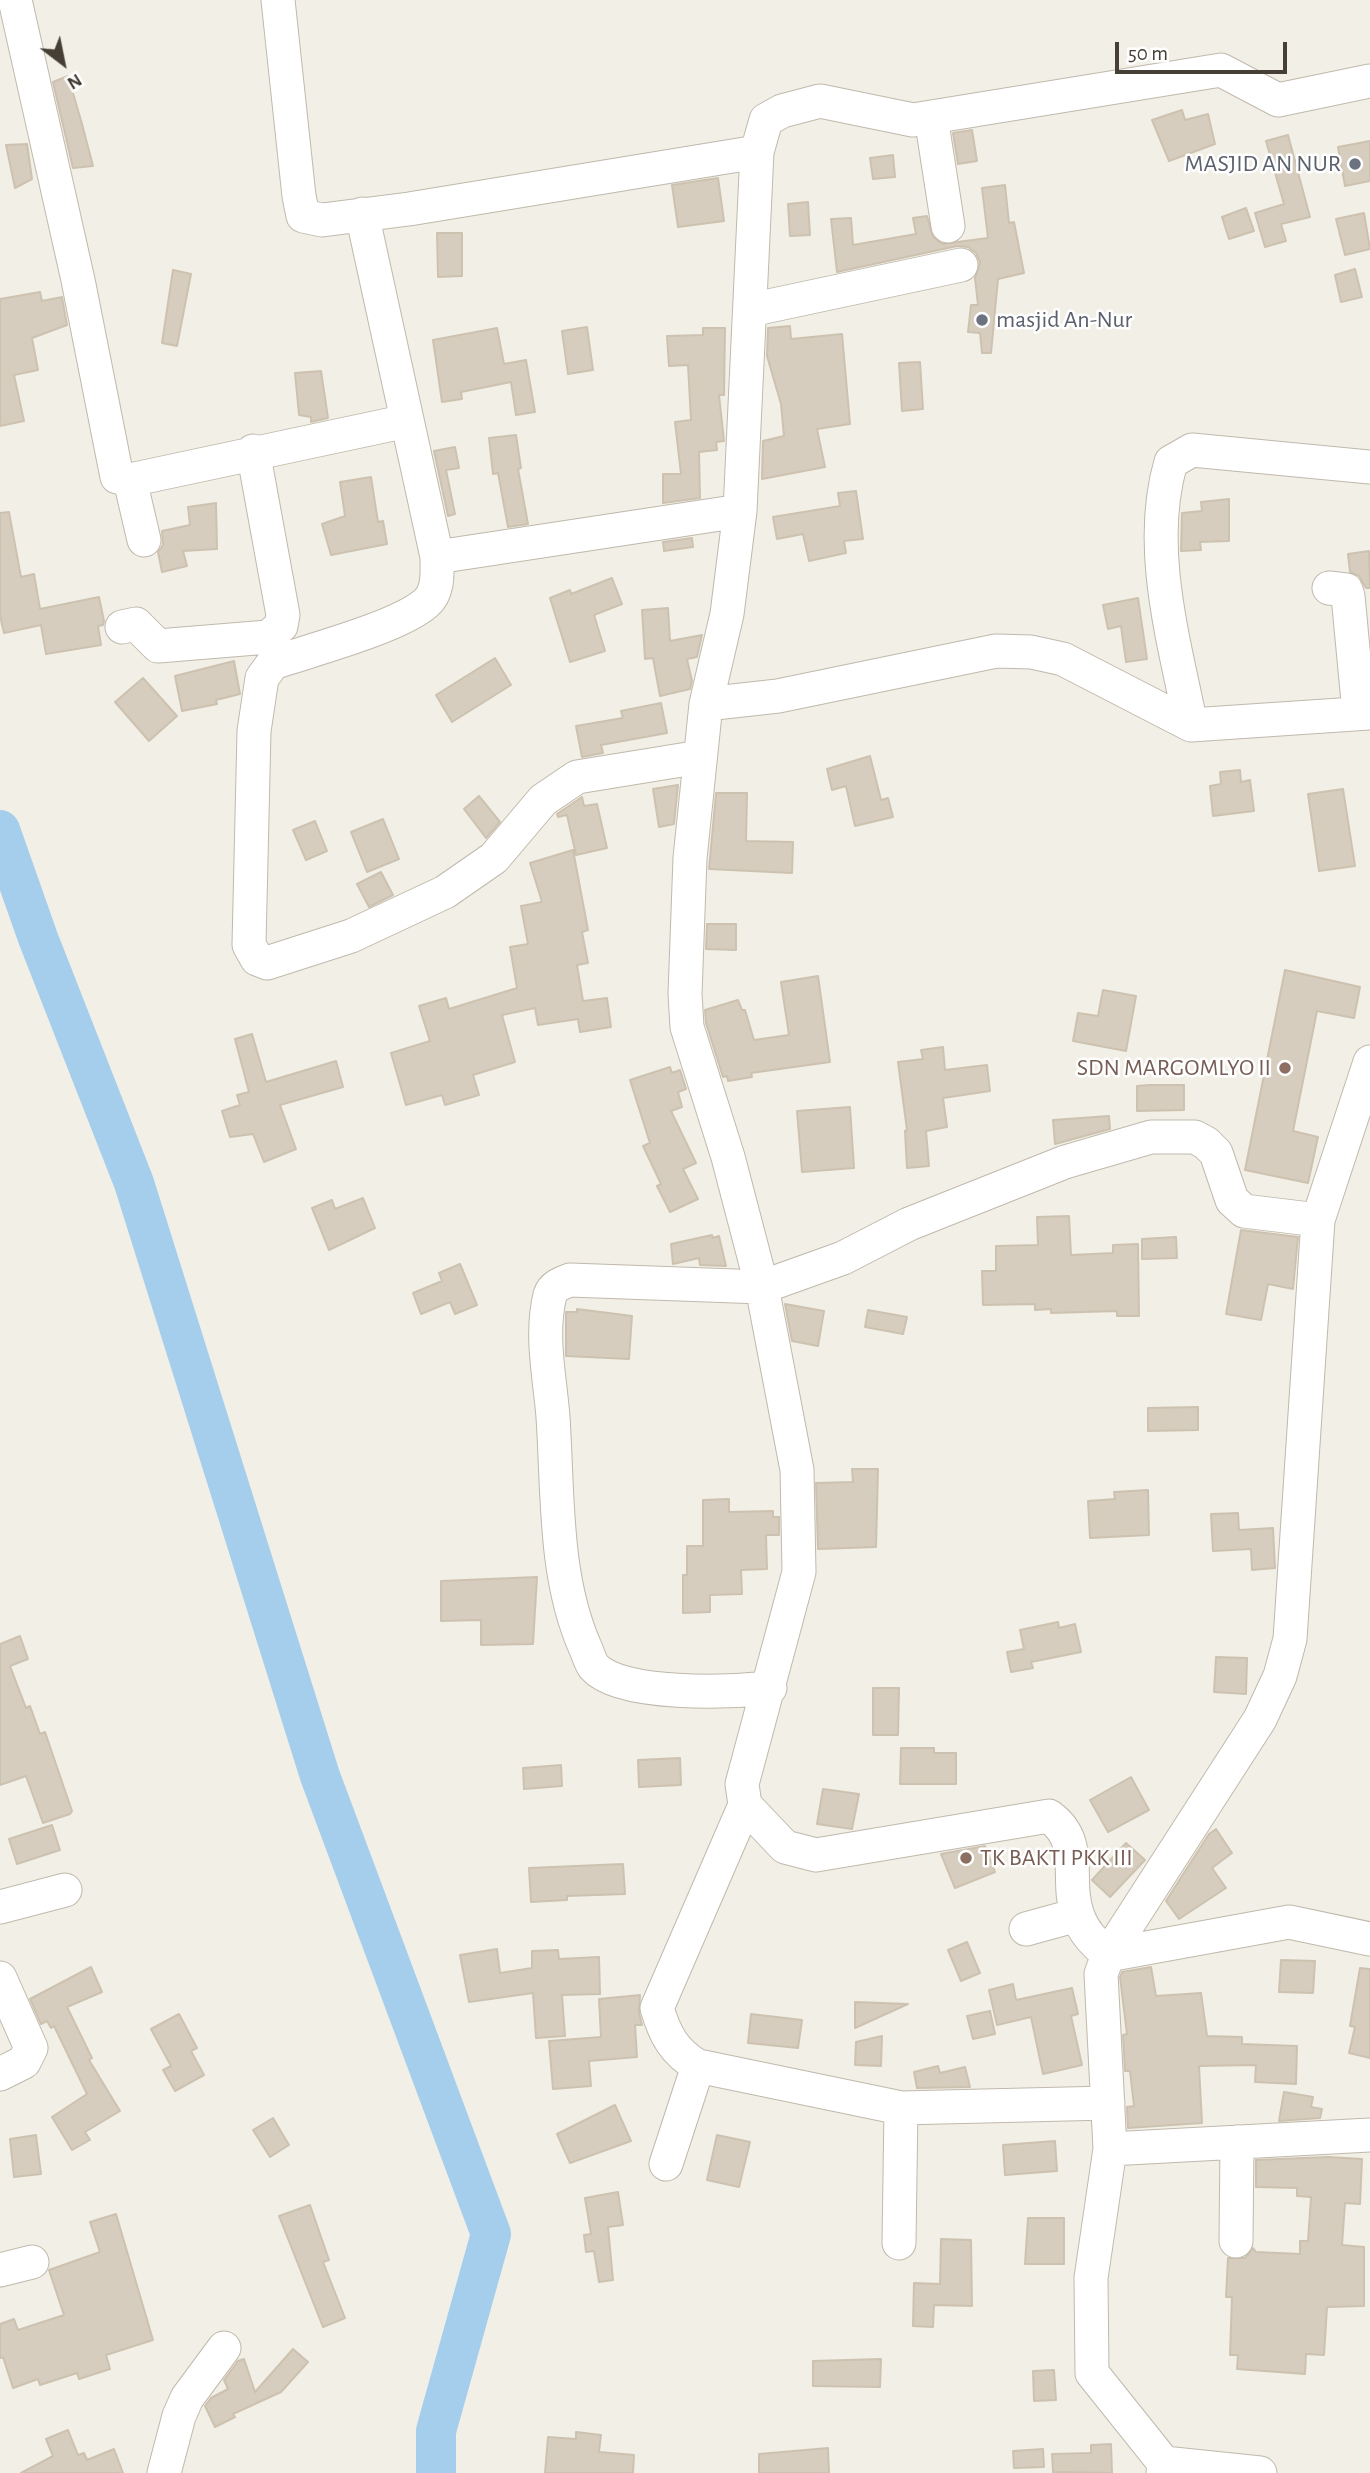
<!DOCTYPE html>
<html>
<head>
<meta charset="utf-8">
<style>
	body { margin:0 }
	#map { position:relative; width:1370px; height:2473px; overflow:hidden; background:#f2efe6; font-family:"Alegreya Sans",sans-serif }
	canvas { display:block }
	.north { position:absolute; left:28px; top:28px; width:70px; height:70px; -webkit-text-stroke:5px #fff; paint-order:stroke; rotate:148deg; font-size:19px; font-weight:700; line-height:28px; text-align:center; color:#453f36 }
	.north::after { content:''; display:block; margin:auto; width:24px; height:32px; background:#453f36; clip-path:polygon(50% 0,100% 100%,50% 72%,0 100%) }
	.scale { position:absolute; left:1115px; top:42px; width:172px; height:32px; box-sizing:border-box; border:4px solid #453f36; border-top:0; padding-left:9px; font-size:21px; line-height:24px; white-space:nowrap; color:#453f36; -webkit-text-stroke:5px #fff; paint-order:stroke }
</style>
</head>
<body>
<div id="map">
<canvas width="1370" height="2473"></canvas>
<div class="north">N</div>
<div class="scale">50 m</div>
</div>
<script>
const ctx = document.querySelector('canvas').getContext('2d');
ctx.lineJoin = 'round';
function stroke(path, color, width, dash) { ctx.strokeStyle = color; ctx.lineWidth = width; ctx.lineCap = dash ? 'butt' : 'round'; ctx.setLineDash(dash || []); ctx.stroke(path); }
function fillPath(path, color) { ctx.fillStyle = color; ctx.fill(path, 'evenodd'); }
function label(font, color, halo, rows, align = 'center') {
  ctx.font = font + ' "Alegreya Sans",sans-serif'; ctx.lineWidth = 5; ctx.setLineDash([]); ctx.textBaseline = 'middle'; ctx.strokeStyle = halo; ctx.fillStyle = color; for (const [text, x, y, turn = 0] of rows) {
    ctx.save(); ctx.translate(x, y); ctx.rotate((+turn || 0) * Math.PI / 180); ctx.textAlign = isNaN(turn) ? turn : align; if (halo) ctx.strokeText(text, 0, 0); ctx.fillText(text, 0, 0); ctx.restore();
  }
}
const river = new Path2D(`
	M0,830L38,938L134,1183L320,1776L491,2234L436,2431V2473`);
const building = new Path2D(`
	M68,76L82,124L93,166L73,168L53,82Z
	M1182,110L1185,120L1208,114L1215,144L1169,161L1152,120Z
	M972,130L977,161L958,164L953,133Z
	M1288,135L1310,217L1281,224L1286,241L1265,247L1255,213L1284,204L1266,141Z
	M1370,141V181L1345,186L1338,147Z
	M27,144L32,179L15,188L6,145Z
	M893,155L895,177L873,179L870,158Z
	M718,178L724,221L678,227L672,185Z
	M1005,185L1009,223L1014,222L1024,273L998,279L991,353H982L980,333L968,332L971,305H978L975,278L980,262L976,253L968,247L957,246L837,272L831,219L851,218L853,245L916,234L913,218L927,216L933,237L942,244L988,238L982,188Z
	M808,202L810,235L790,236L788,204Z
	M1246,208L1254,231L1229,239L1222,217Z
	M1364,213L1370,249L1345,255L1336,219Z
	M437,233H462V276L438,277Z
	M1355,269L1362,297L1341,302L1335,275Z
	M173,270L191,274L177,346L162,343Z
	M40,292L42,301L62,297L67,325L32,338L38,370L14,375L24,421L0,426V299Z
	M790,326L791,339L842,334L850,424L817,429L825,467L762,479L763,441L784,436L781,404L767,356L768,328Z
	M587,327L593,370L568,374L562,331Z
	M497,328L504,364L526,360L535,412L516,415L511,382L461,392L462,399L442,402L433,340Z
	M703,328H725L724,395H719L724,441L716,442L717,450L699,452L700,498L663,503V474H681L675,422L691,420L688,365L669,366L667,336L703,335Z
	M920,362L923,409L902,411L899,363Z
	M321,371L328,418L311,422V417L299,415L295,373Z
	M516,435L521,468L518,469L528,524L508,527L498,473L493,474L489,438Z
	M455,447L459,468L446,470L455,514L448,516L434,451Z
	M371,477L378,522L383,521L387,544L331,555L322,524L345,516L340,482Z
	M856,491L863,539L844,541L846,553L809,561L803,534L777,539L773,517L840,506L838,493Z
	M1229,499V541L1200,542L1201,550L1181,551L1182,513L1202,511L1201,502Z
	M216,503L217,549L183,551L187,566L162,572L158,552L163,545L162,531L190,525L188,507Z
	M9,512L21,577L34,574L40,609L99,597L104,621L103,625L98,626L101,645L46,654L41,625L4,633L0,616V513Z
	M692,538L693,547L664,551L663,542Z
	M1369,551L1370,588H1366L1359,576L1350,572L1348,554Z
	M612,578L622,604L594,615L605,651L570,662L550,598L570,590L571,594Z
	M1138,598L1147,659L1126,662L1121,626L1108,629L1103,605Z
	M668,608L670,641L702,635L697,657L687,659L692,681L690,689L660,696L653,658L645,659L642,610Z
	M495,658L511,685L452,722L436,695Z
	M234,661L240,694L216,700L217,704L182,711L175,676Z
	M143,678L177,716L149,741L115,702Z
	M661,703L667,733L601,745L603,753L582,757L576,726L623,718L621,711Z
	M870,756L881,800L888,798L893,817L855,826L846,786L832,790L827,769Z
	M1240,770L1241,782L1250,780L1254,811L1213,816L1210,786L1221,784L1220,772Z
	M678,785L674,824L659,827L653,789Z
	M1343,789L1355,866L1319,871L1308,794Z
	M716,793H747L746,841L793,842L792,873L709,869Z
	M479,796L500,822L486,838L464,809Z
	M582,797L584,806L597,804L607,848L576,855L567,815L558,817L557,814Z
	M383,819L399,859L367,872L351,832Z
	M315,821L327,851L306,860L293,830Z
	M573,850L588,930L582,932L588,963L577,965L583,1001L607,998L611,1027L580,1032L578,1019L538,1025L535,1008L502,1015L515,1062L473,1075L479,1095L445,1105L442,1095L406,1105L391,1053L430,1041L419,1006L446,998L449,1009L517,988L510,947L528,944L521,906L542,902L530,863Z
	M381,872L393,895L369,907L357,884Z
	M707,924H736V950L706,949Z
	M1285,970L1360,987L1354,1018L1317,1011L1293,1131L1318,1137L1308,1183L1245,1170Z
	M818,976L830,1062L751,1073L752,1077L728,1081L727,1076L723,1077L706,1023L705,1010L738,1000L742,1010H745L754,1040L789,1035L781,982Z
	M1103,990L1136,996L1126,1051L1073,1041L1078,1013L1098,1016Z
	M252,1034L266,1082L336,1061L343,1087L280,1105L296,1149L264,1162L253,1134L230,1137L222,1111L240,1105L237,1095L249,1092L235,1039Z
	M943,1047L945,1070L987,1065L990,1091L943,1098L947,1127L926,1131L929,1166L907,1168L905,1131L907,1130L898,1062L923,1059L921,1050Z
	M670,1067L672,1073L680,1070L686,1089L678,1092L682,1107L671,1111L696,1163L683,1169L698,1199L670,1212L657,1186L661,1184L643,1146L650,1143L630,1080Z
	M1149,1085H1184V1110L1137,1111V1086Z
	M850,1107L854,1168L802,1172L797,1111Z
	M1109,1116L1110,1129L1055,1144L1053,1120Z
	M363,1198L375,1228L329,1250L312,1208L332,1200L335,1209Z
	M1069,1216L1071,1255L1113,1253V1245L1138,1244L1139,1316H1117V1311L1051,1313V1309L1035,1310V1304L983,1305L982,1271H996V1246L1038,1245L1037,1217Z
	M1241,1230L1298,1237L1293,1289L1268,1284L1261,1320L1226,1314Z
	M712,1235L713,1238L719,1236L726,1266L700,1265L699,1258L673,1264L671,1244Z
	M1176,1237L1177,1258L1142,1259V1239Z
	M460,1264L477,1305L455,1314L450,1302L421,1314L413,1293L442,1281L439,1273Z
	M785,1304L824,1311L818,1346L792,1341Z
	M577,1309L632,1316L629,1359L566,1356V1312H577Z
	M868,1310L907,1317L903,1334L865,1327Z
	M1198,1407V1430L1148,1431V1408Z
	M852,1469H878L876,1547L818,1549L816,1483L853,1482Z
	M1148,1490L1149,1535L1090,1538L1088,1501L1115,1499L1114,1492Z
	M729,1499V1512L773,1511V1517H779V1535H766L767,1569L741,1570L742,1594L710,1595V1612L683,1613V1575H687V1546H703V1500Z
	M1238,1513L1239,1530L1273,1528L1275,1568L1252,1570L1251,1549L1213,1551L1211,1514Z
	M537,1577L533,1644L481,1645V1620L441,1621V1581Z
	M1058,1622L1059,1628L1075,1624L1081,1652L1031,1662L1033,1668L1011,1672L1007,1652L1024,1649L1020,1630Z
	M20,1636L28,1659L10,1666L26,1708L30,1706L40,1734L45,1732L72,1811L70,1814L43,1823L26,1776L0,1785V1644Z
	M1216,1657L1247,1658L1246,1694L1214,1692Z
	M873,1688H899L898,1735H873Z
	M901,1748H934V1753H956V1784H900Z
	M680,1758L681,1785L639,1787L638,1760Z
	M561,1765L562,1786L524,1789L523,1768Z
	M1131,1777L1149,1810L1108,1832L1090,1800Z
	M823,1789L859,1794L852,1829L817,1824Z
	M52,1825L60,1850L17,1864L9,1839Z
	M1216,1829L1232,1853L1212,1868L1226,1888L1179,1919L1166,1901L1209,1834Z
	M1126,1843L1145,1860L1110,1897L1092,1880Z
	M985,1846L995,1872L955,1888L941,1854Z
	M623,1864L625,1894L567,1896V1900L531,1902L529,1868Z
	M967,1942L980,1973L961,1981L948,1950Z
	M497,1949L500,1973L532,1968V1951L558,1950L559,1959L599,1957L600,1994L562,1995L565,2036L536,2038L533,1993L469,2002L460,1955Z
	M1281,1960L1315,1961L1313,1993L1279,1992Z
	M91,1967L102,1992L67,2007L92,2058L89,2060L120,2111L85,2132L90,2140L72,2150L52,2117L87,2094L54,2026L51,2028L47,2021L41,2024L30,1999Z
	M1151,1967L1156,1996L1201,1993L1207,2036L1242,2037V2044L1297,2046L1296,2084L1255,2082L1256,2065L1199,2066L1202,2123L1128,2128L1127,2107L1134,2106L1130,2071H1125L1123,2035L1127,2034L1120,1977L1122,1972Z
	M1360,1968L1370,1969V2058L1349,2053L1355,2027L1350,2026Z
	M1013,1984L1016,2000L1072,1988L1078,2014L1071,2016L1082,2065L1043,2074L1031,2017L997,2025L989,1990Z
	M640,1995L639,2013L642,2025H635L637,2057L589,2061L591,2086L553,2089L549,2041L601,2037L599,1999Z
	M855,2002L908,2004L855,2028Z
	M990,2011L995,2034L973,2039L967,2016Z
	M179,2014L197,2048L191,2051L204,2075L175,2091L163,2070L171,2066L151,2029Z
	M751,2014L802,2020L798,2048L748,2043Z
	M882,2036L881,2066L855,2065L856,2042Z
	M938,2066L940,2073L965,2067L970,2087L917,2088L914,2072Z
	M1284,2092L1313,2097L1311,2107L1322,2109L1320,2118L1279,2121Z
	M615,2105L631,2141L570,2163L557,2134Z
	M273,2118L289,2145L270,2157L253,2130Z
	M36,2135L41,2174L14,2177L10,2139Z
	M717,2135L750,2142L739,2187L707,2180Z
	M1055,2141L1057,2171L1005,2175L1003,2145Z
	M1328,2157L1362,2159L1360,2204L1345,2203L1342,2245L1364,2247V2306L1327,2307L1324,2355L1306,2354L1305,2374L1237,2369L1238,2355H1230L1232,2297H1226L1228,2258H1245L1253,2248L1256,2252L1300,2254V2241H1308L1311,2197L1297,2196V2188L1256,2187V2160Z
	M618,2192L623,2225L608,2227L613,2280L599,2282L594,2251L586,2252L584,2235L591,2234L585,2198Z
	M310,2205L329,2260L323,2262L345,2318L323,2327L279,2216Z
	M116,2214L153,2340L106,2355L110,2369L79,2379L77,2373L40,2385L38,2379L13,2388L3,2357L0,2358V2324L14,2319L18,2330L64,2315L49,2270L100,2252L90,2222Z
	M1028,2218H1064V2264H1025Z
	M941,2239L971,2240L972,2306L934,2305L933,2327L913,2326L914,2283L940,2284Z
	M293,2349L308,2362L281,2392L233,2414L235,2417L215,2427L205,2406L211,2398L228,2389L224,2380L238,2361L244,2359L255,2392Z
	M881,2359L880,2387L813,2386V2361Z
	M1054,2370L1056,2400L1034,2401L1033,2371Z
	M68,2430L78,2455L84,2453L87,2460L114,2449L123,2473H21L53,2456L46,2439Z
	M576,2432L601,2435L599,2452L634,2455L633,2473H545L548,2437L576,2439Z
	M1111,2444L1112,2473L1053,2472L1052,2454L1091,2453V2445Z
	M828,2448L829,2473H759V2454Z
	M1043,2449L1044,2467L1014,2468L1013,2451Z`);
const minor = new Path2D(`
	M15,0L78,280L117,477L130,480L407,421
	M278,0L299,196L303,216L322,220L409,209L757,152L766,120L782,111L820,101L913,120L1221,70L1278,100L1370,81
	M931,117L948,226
	M757,152L740,511L727,614L706,704L690,858L685,994L687,1027L728,1157L762,1287L797,1470L799,1572L742,1784L745,1805L785,1847L816,1855L1049,1816C1086,1843 1064,1879 1078,1916C1084,1933 1095,1943 1108,1955L1289,1922L1370,1939
	M362,214L437,557C437,573 439,592 426,603C399,627 311,650 273,663L262,678L254,731L249,945L257,959L267,963L351,936L445,892L494,858L543,800L577,777L700,757
	M750,310L961,265
	M130,480L144,540
	M437,557L740,511
	M1329,588L1346,590L1348,596L1359,712
	M122,627L136,624L158,646L268,637L281,626L283,615L253,451
	M706,704L778,696L996,651L1031,652L1063,659L1191,725L1370,713
	M1191,725C1174,641 1146,546 1171,462L1192,450L1370,467
	M770,1688C731,1692 621,1697 594,1667C590,1662 588,1653 585,1647C554,1577 558,1493 553,1417C550,1378 540,1335 550,1295C553,1286 562,1283 570,1280L762,1287L843,1258L909,1224L1065,1162L1151,1137H1195L1206,1143L1216,1153L1232,1200L1244,1211L1318,1220
	M745,1805L657,2008C665,2035 674,2052 698,2066L901,2108L1108,2103
	M0,1907L65,1890
	M1026,1929L1077,1915
	M0,1978L31,2048L24,2062L0,2074
	M1110,2149L1370,2135
	M666,2164L698,2066
	M1236,2241L1237,2142
	M899,2243L901,2108
	M0,2270L32,2262
	M1164,2463L1260,2473
	M164,2473L179,2416L187,2398L224,2348
	M1163,2473L1164,2463L1092,2373L1091,2278L1110,2149L1101,1974L1108,1955L1260,1719L1280,1676L1290,1639L1318,1220L1370,1062`);
const markers = [
	[1355,164,7,"#6b7280"],
	[982,320,7,"#6b7280"],
	[1285,1068,7,"#8d6e63"],
	[966,1858,7,"#8d6e63"]
];
const worshipNames = [
	["MASJID AN NUR",1341,164],
	["masjid An-Nur",996,320,"left"]
];
const educationNames = [
	["SDN MARGOMLYO II",1271,1068],
	["TK BAKTI PKK III",980,1858,"left"]
];
stroke(river, '#a5ceec', 40);
fillPath(building, '#d6cdbf');
stroke(building, '#cdc2b0', 2);
stroke(minor, '#c0b9ac', 35);
stroke(minor, '#fff', 33);
for (const [x, y, r, color] of markers) { const dot = new Path2D(); dot.arc(x, y, r, 0, 2 * Math.PI); ctx.fillStyle = color; ctx.fill(dot); stroke(dot, '#fff', 2.5); }
label('24px', '#5b616d', '#fff', worshipNames, 'right');
label('24px', '#785e54', '#fff', educationNames, 'right');
</script>
</body>
</html>
